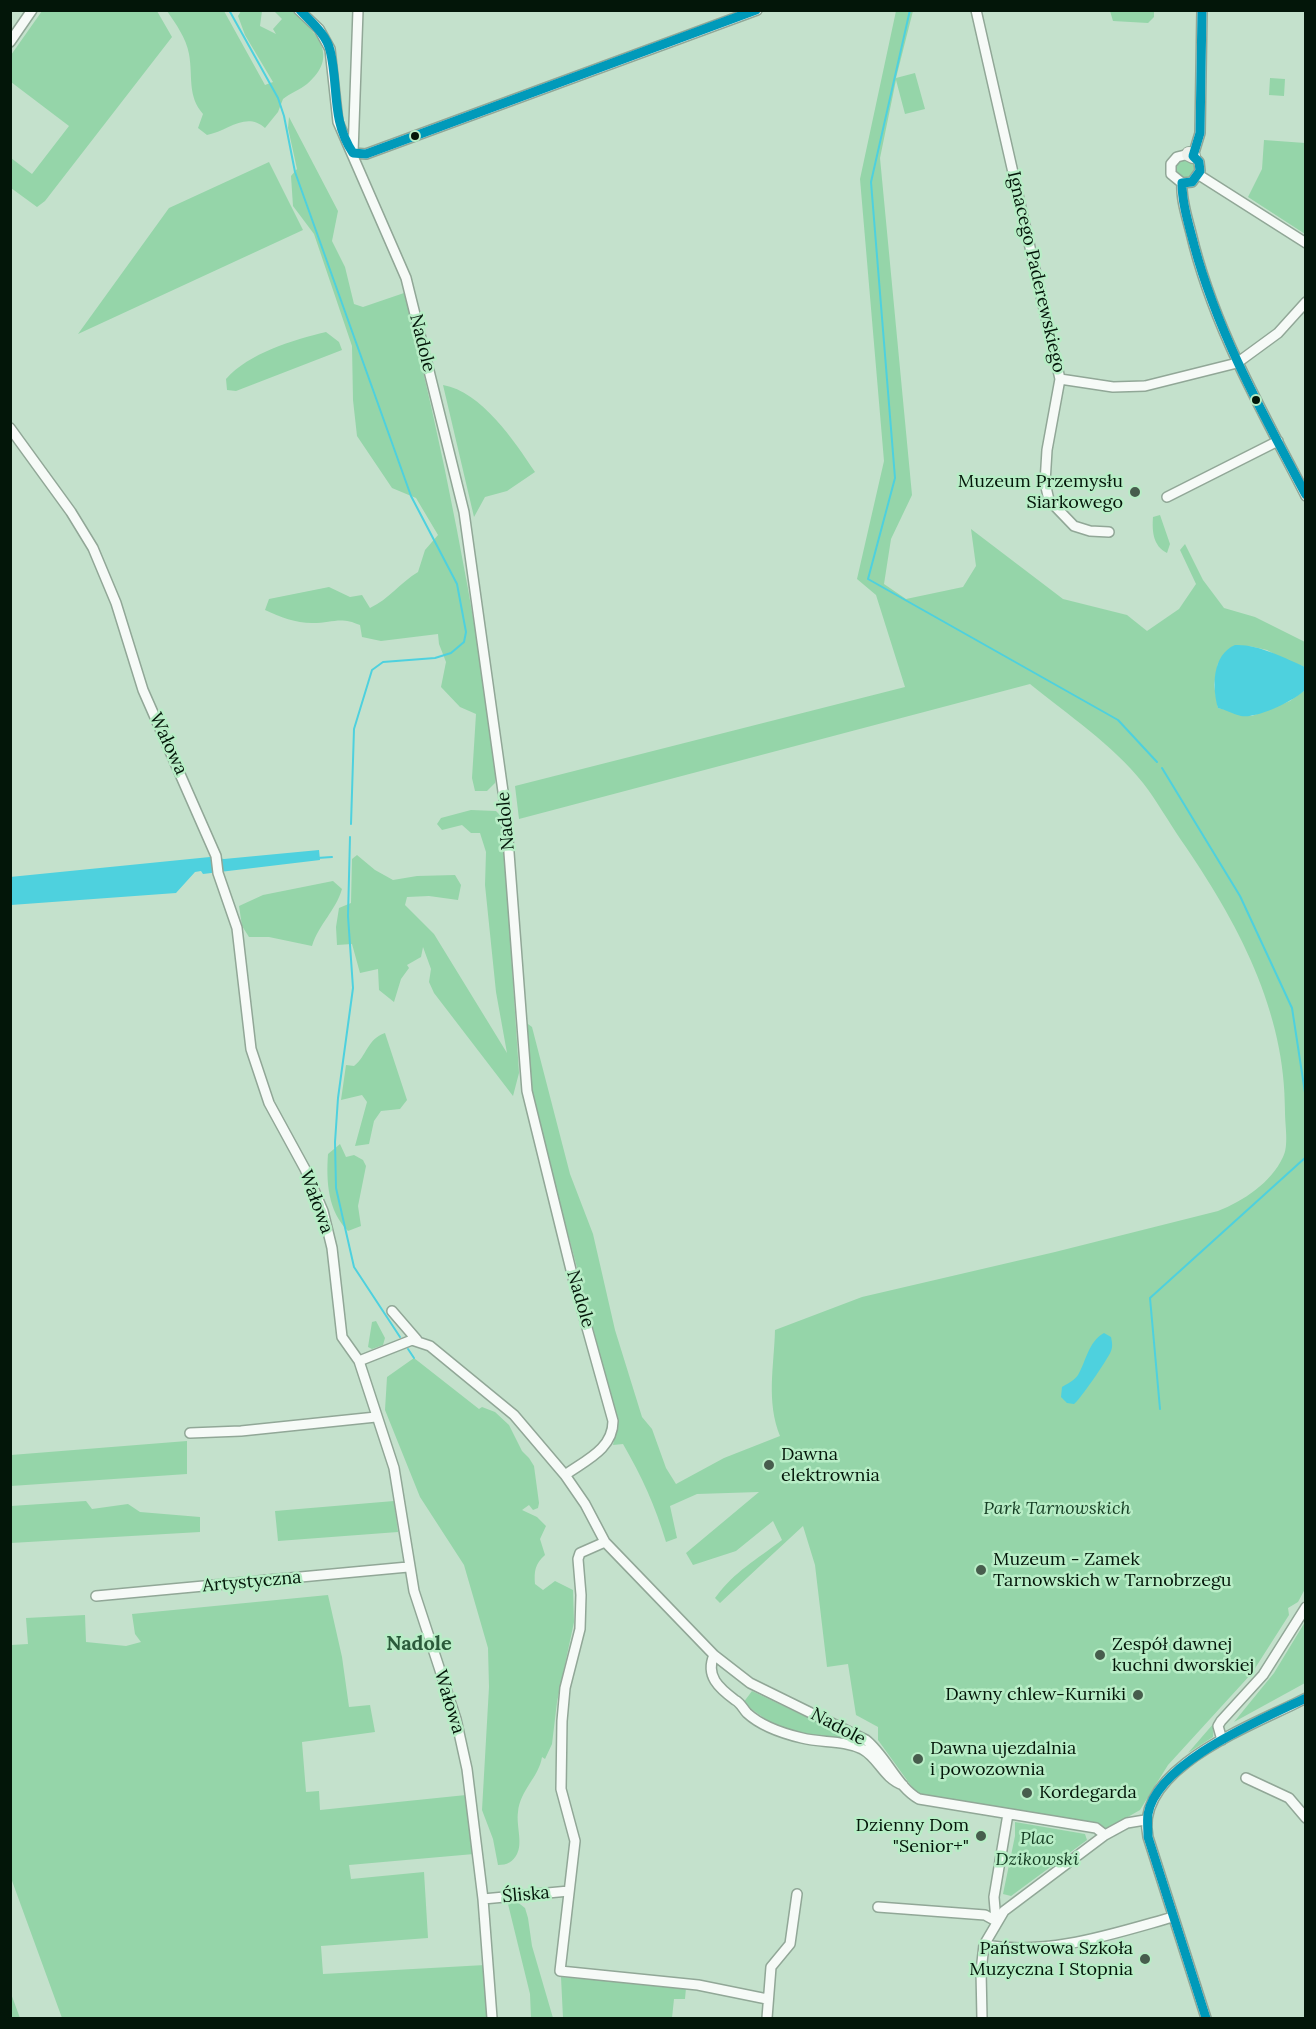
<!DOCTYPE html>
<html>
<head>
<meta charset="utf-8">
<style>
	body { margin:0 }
	#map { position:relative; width:1316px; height:2029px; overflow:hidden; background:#c4e1cc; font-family:Lora,serif }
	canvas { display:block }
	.frame { position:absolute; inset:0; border:12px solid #031609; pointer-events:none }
</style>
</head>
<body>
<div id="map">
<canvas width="1316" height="2029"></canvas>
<div class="frame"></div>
</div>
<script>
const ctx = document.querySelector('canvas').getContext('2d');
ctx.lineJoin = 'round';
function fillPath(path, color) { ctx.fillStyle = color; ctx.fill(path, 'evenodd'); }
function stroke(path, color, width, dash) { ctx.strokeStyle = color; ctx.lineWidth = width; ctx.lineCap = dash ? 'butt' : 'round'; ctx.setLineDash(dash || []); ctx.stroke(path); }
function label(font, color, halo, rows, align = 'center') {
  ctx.font = font + ' Lora,serif'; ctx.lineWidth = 5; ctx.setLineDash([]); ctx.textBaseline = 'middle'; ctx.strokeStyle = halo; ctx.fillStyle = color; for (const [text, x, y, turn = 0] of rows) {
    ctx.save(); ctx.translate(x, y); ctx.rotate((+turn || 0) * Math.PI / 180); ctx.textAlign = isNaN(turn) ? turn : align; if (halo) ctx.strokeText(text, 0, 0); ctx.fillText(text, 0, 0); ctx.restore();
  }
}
const green = new Path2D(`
	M42,11H157L172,37L45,201L37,207L11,188V158L32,174L69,126L11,82V55Z
	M167,11H224L265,85L273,82L245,35L238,16L241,11H262L260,26L276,34L273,29L282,19L274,11H292C317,33 340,56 307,84C300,90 290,93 283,99L278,112L265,128C246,111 228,131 207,135L198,128L203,114C187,96 193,76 189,54C186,38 176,24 167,11Z
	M896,11H913L896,78L915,73L925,109L905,114L896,80L880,158L912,495L891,539L884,584L906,599L963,587L976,566L971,529L1063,599L1127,615L1147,631L1179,609L1196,584L1180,550L1185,544L1203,580L1224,608L1255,617L1305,642V667L1283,659L1267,650L1249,646L1218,663L1214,685L1218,708L1252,716L1290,701L1305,690V1589L1298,1602L1288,1608L1289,1615L1252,1673L1168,1765L1140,1810L1105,1830L917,1794L878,1740V1727L856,1715L848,1664L827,1667L815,1565L803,1526L720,1603L715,1598C736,1570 755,1561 782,1540L773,1521L736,1551L693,1565L686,1553L759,1492L697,1494L670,1506L677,1538L666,1542C655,1505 642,1477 623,1444L613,1445L617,1425L612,1400L530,1090L526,1029L528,1024L532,1027L570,1174L593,1234L615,1330L642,1417L652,1429L666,1468L676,1484L724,1458L780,1436C766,1401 774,1367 775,1330L862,1297L1055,1252L1218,1211C1243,1201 1271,1183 1283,1157C1289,1146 1285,1125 1285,1112C1286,1011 1237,921 1181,840C1168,821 1157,801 1143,783C1112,744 1068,715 1030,684L519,819L515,786L905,687L876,595L857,579L884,461L860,179Z
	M1110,11H1154V17L1148,23L1113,21Z
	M1270,78L1285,79L1284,96L1269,95Z
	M289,117L338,211L332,241L345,267L354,304L363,307L404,293C444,450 474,608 497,768L495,783L487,791H475L472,778L476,714L460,707L441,687L446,662L439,644L438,634L381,641L362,637L360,625C340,616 333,623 312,623C296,623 280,617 265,610L269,599L329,587L350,597L362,595L370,608C389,599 400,583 418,572L425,550L438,535L416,498L392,488L357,436L353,400L352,346L314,234L293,206L291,176L297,169L288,128Z
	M1264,140L1305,143V234L1248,197L1262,169Z
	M1175 169a10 10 0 1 1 20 0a10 10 0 1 1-20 0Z
	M269,162L303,230L78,334L169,208Z
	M326,332L339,342L342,350L236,391L227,390L226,379C249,353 293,340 326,332Z
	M443,385C481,391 515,442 535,472L507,491L485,497L474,517Z
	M1160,515L1170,544L1167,553C1153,546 1152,531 1153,517Z
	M471,810L496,811L502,817L519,1073L513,1096L434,993L429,982L431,969L423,947L421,957L407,965L409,968L401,979L394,1002L379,990L378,969L360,973L352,944L337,945L336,927L339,908L351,903L352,859L357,855L375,870L393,880L417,876L455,875L461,885L458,900L429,896L407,897L405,905L434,934L507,1053L496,992L485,885L486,852L480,833H471L462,825L442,830L437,824L441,818Z
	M333,881L342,889C336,910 319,924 312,946L269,937H249L242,926L239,906L263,895Z
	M385,1033L407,1100L400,1109L381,1111L374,1121L369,1144L355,1146L367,1102L362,1095L341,1100L346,1065L354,1066C367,1056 367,1039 385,1033Z
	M340,1144L346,1157L354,1155L363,1160L366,1166L358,1206L361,1226L348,1231C328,1211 326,1182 328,1154Z
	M376,1321L385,1338L383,1345L372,1349L368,1347L372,1322Z
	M414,1358L479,1409L482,1407L495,1412L509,1425L522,1451L529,1458L534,1466L539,1503L538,1508L533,1510L529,1505L522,1510L537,1517L546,1526L540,1539L545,1555C535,1564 534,1571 535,1584L543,1590L555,1581L573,1590L574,1622L557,1702L552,1744L545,1759L542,1757C539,1777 520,1790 518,1812C516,1825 523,1843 517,1854C513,1862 507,1865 498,1865L493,1839L482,1810L489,1687L488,1648L464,1565L420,1497L385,1410L387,1377Z
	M187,1441V1474L11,1486V1455Z
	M86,1501L92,1509L128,1504L140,1512L200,1517V1532L11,1543V1506Z
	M394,1501L398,1532L278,1541L275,1511Z
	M328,1595L342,1657L349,1707L370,1705L375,1732L302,1742L306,1792L319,1791L320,1810L466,1795L474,1854L349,1865L351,1879L424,1872L428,1938L321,1946L323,1974L485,1965L487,2018H62L11,1878V1645L28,1644L26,1618L85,1615L86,1642L126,1646L141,1642L135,1634L132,1614Z
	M1305,1622V1683L1234,1722L1274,1673Z
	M752,1691L863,1744L866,1747L778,1728L743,1703Z
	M1214,1723L1213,1737L1188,1753Z
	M1015,1822L1085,1834L1087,1840L1011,1896L1003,1894L1015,1836Z
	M516,1901L525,1908L528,1918L532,1946L553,2018H531L530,1994L508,1904Z
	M561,1977L686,1988L685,1999H674L672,2018H563Z
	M10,1991L20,2018H11Z`);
const water = new Path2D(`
	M1235,645C1258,644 1285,658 1305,667V690C1294,701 1256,719 1241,716C1233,714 1226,710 1218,708C1212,687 1212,655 1235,645Z
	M319,850L320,860L203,874L201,871L195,872L176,893L11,905L10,877L210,857L224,859Z
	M1104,1333L1111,1337C1112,1342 1113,1346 1111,1351C1108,1359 1079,1401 1074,1404L1067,1403L1061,1397L1062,1387C1067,1384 1075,1380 1078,1375C1086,1362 1088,1342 1104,1333Z`);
const stream = new Path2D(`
	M229,10L278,98L284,116L295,172L411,496L457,584L466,632L464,642L451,653L435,658L383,662L372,670L354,729L351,824
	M910,10L871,182L895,478L868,579L1118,720L1157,762
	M1162,768L1240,896L1292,1008L1306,1099
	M350,837L348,916L353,988L338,1098L335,1142L336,1188L354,1267L400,1337
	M317,858L332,857
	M408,1349L414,1358
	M1160,1409L1150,1298L1306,1157`);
const street = new Path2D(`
	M299,10L319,29L330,49L338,122L406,278L464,512L506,813L527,1091L572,1274L613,1421C613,1449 586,1460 565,1475
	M976,10L1060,379L1047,450L1045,483L1049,500L1074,526L1090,531L1109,532
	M10,42L32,10
	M353,153L366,154L757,10
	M353,153L358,10
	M1189,154L1177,157L1171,164V174L1182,183L1192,182L1200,171L1199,162L1193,156L1200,133L1202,10
	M1199,175L1306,243
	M1182,183C1181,200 1187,217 1191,233C1213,327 1262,410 1306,496
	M1060,379L1113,387L1145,386L1237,363L1278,333L1306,302
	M10,428L71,512L93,548L116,603L143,690L216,856L218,873L237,928L251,1049L269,1103L305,1169L323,1211L332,1248L342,1337L359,1361L394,1468L414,1591L456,1719L467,1769L483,1899L492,2018
	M1167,497L1278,441
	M392,1311L417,1340
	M359,1361L412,1340L430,1346L514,1415L565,1475L585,1504L605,1542L714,1655L750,1683L866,1740C886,1756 898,1788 919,1799L1096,1828L1105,1835
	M190,1433L241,1431L376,1417
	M605,1542L580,1553L578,1559L581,1595L580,1629L565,1688L562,1721L561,1789L575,1841L560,1971L698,1985L767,1999
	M96,1596L408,1567
	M714,1655C705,1676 719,1688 735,1700C741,1703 743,1709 747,1713C761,1726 785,1734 802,1738C822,1743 843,1740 862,1749C879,1758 883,1778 903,1785
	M1222,1740L1218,1726L1221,1721L1263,1675L1306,1607
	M1246,1778L1289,1798L1306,1818
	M483,1899L569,1891
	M878,1907L985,1915L996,1921
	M996,1921L994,1897L1008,1814
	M984,1945C1049,1956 1112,1934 1173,1917
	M767,2018L771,1967L790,1944L797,1894
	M982,2018L981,1971L984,1945L1004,1911L1105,1835L1127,1823L1145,1820
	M1206,2018L1148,1837C1133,1767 1257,1724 1306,1698`);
const secondary = new Path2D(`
	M1189,154L1193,156`);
const bus1 = new Path2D(`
	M300,10C311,22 326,34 330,50C339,86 331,121 353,153L366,154L756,10
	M1202,10L1200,133L1193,156L1199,162L1200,171L1192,182L1182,183C1182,204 1189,225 1194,245C1218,334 1263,414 1306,495
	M1206,2018L1148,1837C1148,1829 1147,1821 1148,1814C1157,1762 1263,1719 1306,1698`);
const markers = [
	[415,136,5,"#031609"],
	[1256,400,5,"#031609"],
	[1135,492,6,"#475d4d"],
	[769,1465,6,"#475d4d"],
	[981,1570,6,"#475d4d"],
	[1100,1655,6,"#475d4d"],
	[1138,1695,6,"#475d4d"],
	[918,1759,6,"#475d4d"],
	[1027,1793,6,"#475d4d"],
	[981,1836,6,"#475d4d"],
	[1145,1959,6,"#475d4d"]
];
const streetNames = [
	["Ignacego Paderewskiego",1036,272,77],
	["Nadole",422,343,76],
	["Wałowa",168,744,65],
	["Nadole",506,821,-95],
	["Wałowa",316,1202,70],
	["Nadole",580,1299,74],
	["Artystyczna",252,1582,-5],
	["Wałowa",449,1702,73],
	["Nadole",838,1727,28],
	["Śliska",526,1895,-5]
];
const poiNames = [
	["Muzeum Przemysłu",1123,482,"right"],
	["Siarkowego",1123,503,"right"],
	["Dawna",781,1455],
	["elektrownia",781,1476],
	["Muzeum - Zamek",993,1560],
	["Tarnowskich w Tarnobrzegu",993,1581],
	["Zespół dawnej",1112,1645],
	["kuchni dworskiej",1112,1666],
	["Dawny chlew-Kurniki",1126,1695,"right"],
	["Dawna ujezdalnia",930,1749],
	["i powozownia",930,1770],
	["Kordegarda",1039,1793],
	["Dzienny Dom",969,1826,"right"],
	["\"Senior+\"",969,1847,"right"],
	["Państwowa Szkoła",1133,1949,"right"],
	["Muzyczna I Stopnia",1133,1970,"right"]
];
const parkNames = [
	["Park Tarnowskich",1057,1509],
	["Plac",1037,1839],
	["Dzikowski",1037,1860]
];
const neighbourhoodNames = [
	["Nadole",419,1644]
];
fillPath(green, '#95d5a9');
fillPath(water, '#4ed1de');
stroke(stream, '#4ed1de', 2);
stroke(street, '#91a797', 12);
stroke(secondary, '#91a797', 16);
stroke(street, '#f6faf7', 9);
stroke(secondary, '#eef1eb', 14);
stroke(bus1, '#009aba', 9);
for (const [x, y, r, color] of markers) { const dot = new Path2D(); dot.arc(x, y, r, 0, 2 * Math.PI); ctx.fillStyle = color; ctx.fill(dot); stroke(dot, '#b8edc6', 2); }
label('18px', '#031609', '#b8edc6', streetNames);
label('18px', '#031609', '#b8edc6', poiNames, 'left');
label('italic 18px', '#153d23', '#b8edc6', parkNames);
label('bold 20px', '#2b5b3b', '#b8edc6', neighbourhoodNames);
</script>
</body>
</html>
